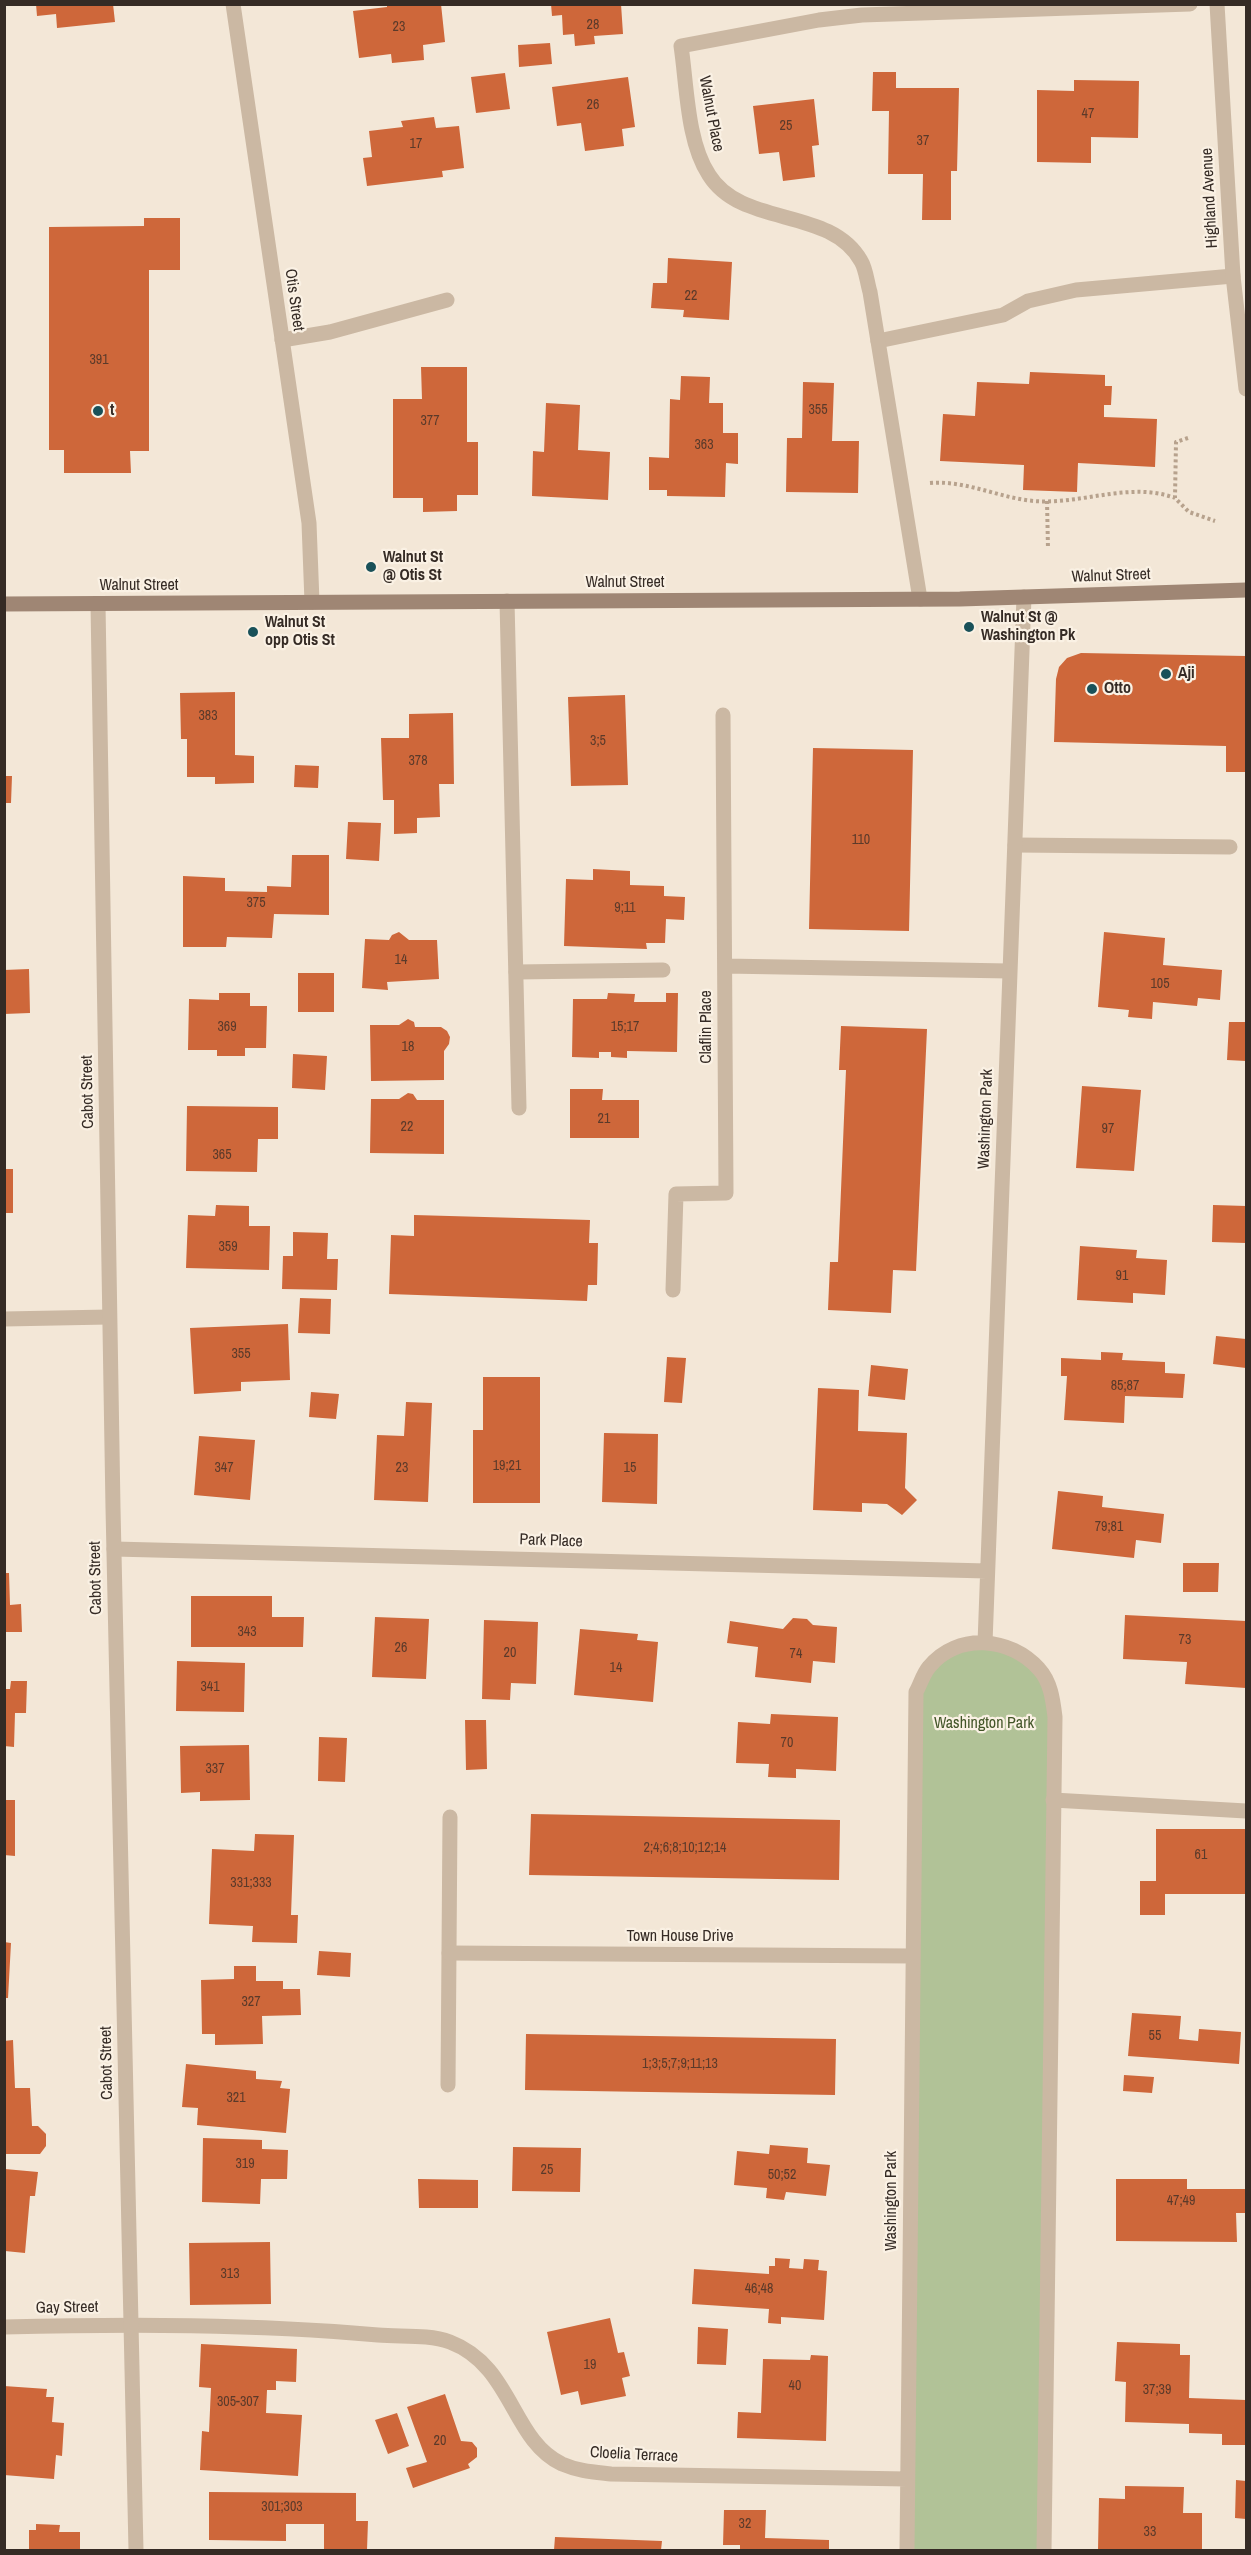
<!DOCTYPE html>
<html>
<head>
<meta charset="utf-8">
<style>
	body { margin:0 }
	#map { position:relative; width:1251px; height:2555px; overflow:hidden; background:#f3e7d7; font-family:"Archivo Narrow",sans-serif }
	canvas { display:block }
	.frame { position:absolute; inset:0; border:6px solid #352b25; pointer-events:none }
</style>
</head>
<body>
<div id="map">
<canvas width="1251" height="2555"></canvas>
<div class="frame"></div>
</div>
<script>
const ctx = document.querySelector('canvas').getContext('2d');
ctx.lineJoin = 'round';
function fillPath(path, color) { ctx.fillStyle = color; ctx.fill(path, 'evenodd'); }
function stroke(path, color, width, dash) { ctx.strokeStyle = color; ctx.lineWidth = width; ctx.lineCap = dash ? 'butt' : 'round'; ctx.setLineDash(dash || []); ctx.stroke(path); }
function label(font, color, halo, rows, align = 'center') {
  ctx.font = font + ' "Archivo Narrow",sans-serif'; ctx.lineWidth = 4.5; ctx.setLineDash([]); ctx.textBaseline = 'middle'; ctx.strokeStyle = halo; ctx.fillStyle = color; for (const [text, x, y, turn = 0] of rows) {
    ctx.save(); ctx.translate(x, y); ctx.rotate((+turn || 0) * Math.PI / 180); ctx.textAlign = isNaN(turn) ? turn : align; if (halo) ctx.strokeText(text, 0, 0); ctx.fillText(text, 0, 0); ctx.restore();
  }
}
const green = new Path2D(`
	M971,1643L1019,1652L1052,1692L1044,2550H907L913,1717L928,1668Z`);
const building = new Path2D(`
	M36,4H113L115,22L57,28L56,14L37,16Z
	M387,4H441L445,42L423,45L424,60L392,63L391,54L359,58L353,11L387,7Z
	M551,4H621L623,34L594,36L595,44L575,46L574,34L563,35L562,15L552,16Z
	M550,43L552,64L519,67L518,45Z
	M873,72H896V88H959L957,171H951V220H922L923,174H888L889,111H872Z
	M505,73L510,109L476,113L471,77Z
	M628,77L635,127L622,129L624,146L585,151L581,123L557,126L552,87Z
	M1074,80L1139,81L1138,138L1091,137V163L1037,162V90L1074,91Z
	M814,99L819,145L812,146L815,177L783,181L779,152L759,154L753,106Z
	M434,117L436,128L459,126L464,168L442,171L443,177L367,186L363,158L372,157L369,131L403,127L401,121Z
	M144,218H180V270H149V451H130L131,473H64V450H49V227L144,226Z
	M668,258L732,262L729,320L683,317L684,310L651,308L653,283H667Z
	M421,367H467V442H478V495H457V511L423,512V498H393V399H422Z
	M1030,372L1105,375V386H1112L1111,405H1104V417L1157,419L1155,467L1078,463L1077,492L1023,490L1024,465L940,461L943,414L975,416L977,382L1029,384Z
	M681,376L710,377L709,403H723V433H738V464L726,463L725,497L667,496V490H649V457L669,458L670,399L680,400Z
	M803,382L834,383L832,441H859L858,493L786,492L787,438H802Z
	M546,403L580,405L578,450L610,452L608,500L532,496L533,451L544,452Z
	M1081,653L1246,656V772H1226V746L1054,742L1056,679L1059,667L1067,658Z
	M235,692V755L254,756V783L215,784V777H187V739H181L180,693Z
	M625,695L628,785L571,786L568,697Z
	M453,713L454,784H439L440,817L417,818V833L394,834V800H383L381,738H409V714Z
	M813,748L913,750L909,931L809,929Z
	M295,765L319,766L318,788L294,787Z
	M4,776H12L11,803H4Z
	M348,822L381,823L379,861L346,859Z
	M292,855H329V915L274,914L272,938L227,937L226,947H183V876L225,878V891L267,892V886L291,887Z
	M593,869L630,871V885L664,886V896L685,897L684,920L666,919L665,943H646L647,949L564,946L566,879L593,880Z
	M399,932L409,940H437L439,979L387,982L388,990L362,988L365,939L389,940L392,935Z
	M1104,932L1165,938L1163,965L1222,970L1220,1000L1198,998L1197,1006L1153,1002L1152,1019L1128,1017L1129,1010L1098,1007Z
	M29,969L30,1013L4,1014V970Z
	M298,973H334V1012H298Z
	M219,993H250V1006H267L266,1048H245V1056H217V1050H188L189,999L219,1000Z
	M608,993L635,994L634,1002H666V993H678L677,1052L627,1051V1058L611,1057V1052H599V1058L572,1057L573,999H607Z
	M408,1019L414,1022L415,1027H441L447,1031L450,1037L449,1044L444,1051V1080L371,1081L370,1025H399Z
	M1229,1022H1246V1061L1227,1060Z
	M841,1026L927,1029L916,1271L893,1270L891,1313L828,1310L830,1262H838L846,1070H839Z
	M293,1054L327,1056L325,1090L292,1088Z
	M1082,1086L1141,1090L1134,1171L1076,1168Z
	M570,1089H603L602,1100H639V1138H570Z
	M408,1093L413,1094L417,1100H444V1154L370,1153L371,1099H399Z
	M187,1106L278,1107V1139H258L257,1172L186,1171Z
	M4,1169H13V1213H4Z
	M216,1205L249,1206V1226H270L269,1270L186,1268L188,1215L215,1216Z
	M1213,1205L1246,1206V1243L1212,1242Z
	M414,1215L590,1220L589,1243H598L597,1285H588L587,1301L389,1294L391,1235L414,1236Z
	M293,1232L328,1233L327,1259H338L337,1290L282,1289L283,1256H293Z
	M1080,1246L1137,1250L1136,1258L1167,1260L1165,1295L1133,1293V1303L1077,1300Z
	M300,1298L331,1299L330,1334L298,1333Z
	M288,1324L290,1380L241,1382V1391L194,1394L190,1328Z
	M1216,1336L1246,1339V1368L1213,1364Z
	M1101,1352L1123,1353L1122,1360L1165,1362V1373L1185,1374L1183,1398L1125,1396L1124,1423L1064,1420L1067,1376H1061V1358L1101,1360Z
	M667,1357L686,1358L682,1403L664,1402Z
	M871,1365L908,1369L905,1400L868,1396Z
	M483,1377H540V1503H473V1430H483Z
	M818,1388L859,1390L858,1431L907,1433L905,1488L917,1500L902,1515L887,1504L862,1503V1512L813,1510Z
	M311,1392L339,1394L336,1419L309,1417Z
	M406,1402L432,1403L428,1502L374,1500L377,1435L404,1436Z
	M604,1433L658,1434L657,1504L602,1502Z
	M199,1436L255,1440L250,1500L194,1495Z
	M1058,1491L1103,1496L1102,1507L1164,1514L1161,1543L1136,1540L1134,1558L1052,1549Z
	M1183,1563H1219L1218,1592H1183Z
	M4,1573H9L10,1605L21,1604L22,1632H4Z
	M191,1596H272V1617H304L303,1647H191Z
	M1125,1615L1246,1621V1688L1185,1684L1187,1662L1123,1659Z
	M375,1617L429,1619L426,1679L372,1677Z
	M793,1618L807,1619L813,1625L837,1627L835,1663L813,1661L811,1683L755,1677L758,1647L727,1643L730,1621L783,1629Z
	M484,1620L538,1622L536,1684L511,1683L510,1700L482,1699Z
	M580,1629L638,1634L637,1640L658,1642L653,1702L574,1695Z
	M177,1661L245,1663L244,1712L176,1711Z
	M11,1681H27L26,1713H15L14,1747L4,1746V1689H10Z
	M771,1714L838,1717L836,1771L796,1769V1778L768,1777L769,1764L736,1763L738,1722L770,1724Z
	M465,1720H486L487,1769L466,1770Z
	M319,1737L347,1738L345,1782L318,1781Z
	M249,1745L250,1800L200,1801V1792L181,1793L180,1746Z
	M4,1800H15V1856L4,1855Z
	M531,1814L840,1820L839,1880L529,1875Z
	M1156,1829H1246V1894H1165V1915H1140V1881H1156Z
	M255,1834L294,1835L291,1915H298L297,1943L252,1942L253,1926L209,1924L212,1849L254,1851Z
	M4,1942L11,1943L8,1998H4Z
	M319,1951L351,1953L350,1977L317,1975Z
	M234,1966H256V1981H283V1989H300L301,2015L262,2016L263,2044L215,2045V2034H202L201,1980L234,1979Z
	M1132,2013L1181,2016L1179,2039L1198,2041L1199,2029L1241,2032L1239,2064L1128,2056Z
	M526,2034L836,2039L835,2095L525,2090Z
	M13,2040L15,2088H30L32,2126H38L46,2134V2146L40,2154H4V2041Z
	M186,2064L256,2071V2079L282,2081L280,2088L290,2089L286,2133L197,2125L198,2108L182,2107Z
	M1124,2075L1154,2077L1152,2093L1123,2091Z
	M203,2138L262,2140V2149L288,2150L287,2179H261L260,2204L202,2202Z
	M770,2145L808,2148L807,2163L830,2165L826,2196L786,2192L784,2200L766,2198L767,2188L734,2185L737,2151L769,2154Z
	M513,2147L581,2148L580,2192L512,2191Z
	M5,2169L38,2172L35,2196H30L25,2253L5,2251Z
	M418,2179L478,2180V2208H419Z
	M1116,2179H1187V2189H1246V2213H1236L1237,2242L1116,2241Z
	M270,2242L271,2304L190,2305L189,2243Z
	M775,2258L790,2259L789,2268L803,2269L804,2259L819,2260L818,2270L827,2271L824,2320L781,2317V2324L768,2323L769,2309L692,2304L694,2269L769,2274V2266H775Z
	M610,2318L618,2353L624,2352L630,2376L622,2378L626,2396L581,2405L578,2391L561,2395L547,2332Z
	M698,2327L728,2329L726,2365L697,2364Z
	M1117,2342L1180,2344V2355H1190L1189,2398L1246,2400V2445H1222V2434L1189,2433V2424L1125,2422L1126,2382L1115,2381Z
	M201,2344L297,2349L296,2382L276,2381V2390H267L266,2413L302,2415L298,2476L200,2470L202,2431L209,2432L211,2388L199,2387Z
	M811,2355L828,2356L826,2441L737,2438L738,2412L761,2413L763,2359L810,2360Z
	M4,2386L47,2389L46,2397H54L52,2422L64,2423L62,2456L56,2455L54,2479L4,2475Z
	M445,2394L461,2441L472,2442L477,2448V2457L468,2464L470,2468L413,2488L406,2468L427,2462L407,2407Z
	M397,2413L409,2446L388,2454L375,2420Z
	M1236,2480L1246,2481V2519L1235,2518Z
	M1125,2486L1184,2487L1183,2513H1202V2550H1098L1099,2498L1125,2499Z
	M209,2492L356,2493V2521H368L367,2550H324V2524H286V2541L209,2540Z
	M724,2510H766L765,2538L829,2540V2550H740V2545H723Z
	M36,2524L60,2525L59,2532H80V2550H29V2530H36Z
	M555,2537L662,2541L661,2550H554Z`);
const path = new Path2D(`
	M1188,438L1176,442L1175,498L1189,512L1215,521
	M930,483C966,480 999,498 1034,501C1081,505 1130,481 1175,498
	M1047,501L1048,549`);
const service = new Path2D(`
	M282,340L330,332L447,300
	M878,341L1003,315L1028,301L1076,290L1233,276
	M1015,845L1230,847
	M725,966L1009,971
	M516,972L663,970
	M673,1290L676,1194L726,1193L723,715
	M1053,1800L1246,1811
	M448,2085L450,1817`);
const minor = new Path2D(`
	M1217,4L1233,276L1246,389
	M920,599L870,292C867,282 866,269 861,261C830,206 742,228 709,175C687,142 687,86 681,46L819,20L862,15L1190,4
	M507,601L519,1108
	M4,1319L109,1317
	M114,1549L987,1571
	M985,1643L1024,597
	M449,1953L912,1956
	M4,2327C129,2324 254,2324 378,2335C402,2337 428,2334 450,2342C513,2366 511,2440 562,2464C578,2471 594,2472 611,2474L907,2479
	M907,2550L916,1692C920,1685 923,1674 929,1667C957,1632 1011,1637 1039,1669C1051,1682 1053,1701 1055,1717L1044,2550`);
const tertiary = new Path2D(`
	M233,4L309,523L312,602
	M98,604L113,1508L136,2550`);
const secondary = new Path2D(`
	M4,604L960,599L1246,590`);
const markers = [
	[98,411,6,"#195159"],
	[371,567,6,"#195159"],
	[969,627,6,"#195159"],
	[253,632,6,"#195159"],
	[1166,674,6,"#195159"],
	[1092,689,6,"#195159"]
];
const numberNames = [
	["28",593,25],
	["23",399,27],
	["26",593,105],
	["47",1088,114],
	["25",786,126],
	["37",923,141],
	["17",416,144],
	["22",691,296],
	["391",99,360],
	["355",818,410],
	["377",430,421],
	["363",704,445],
	["383",208,716],
	["3;5",598,741],
	["378",418,761],
	["110",861,840],
	["375",256,903],
	["9;11",625,908],
	["14",401,960],
	["105",1160,984],
	["369",227,1027],
	["15;17",625,1027],
	["18",408,1047],
	["21",604,1119],
	["22",407,1127],
	["97",1108,1129],
	["365",222,1155],
	["359",228,1247],
	["91",1122,1276],
	["355",241,1354],
	["85;87",1125,1386],
	["19;21",507,1466],
	["347",224,1468],
	["23",402,1468],
	["15",630,1468],
	["79;81",1109,1527],
	["343",247,1632],
	["73",1185,1640],
	["26",401,1648],
	["20",510,1653],
	["74",796,1654],
	["14",616,1668],
	["341",210,1687],
	["70",787,1743],
	["337",215,1769],
	["2;4;6;8;10;12;14",685,1848],
	["61",1201,1855],
	["331;333",251,1883],
	["327",251,2002],
	["55",1155,2036],
	["1;3;5;7;9;11;13",680,2064],
	["321",236,2098],
	["319",245,2164],
	["25",547,2170],
	["50;52",782,2175],
	["47;49",1181,2201],
	["313",230,2274],
	["46;48",759,2289],
	["19",590,2365],
	["40",795,2386],
	["37;39",1157,2390],
	["305-307",238,2402],
	["20",440,2441],
	["301;303",282,2507],
	["32",745,2524],
	["33",1150,2532]
];
const streetNames = [
	["Walnut Place",711,114,79],
	["Highland Avenue",1210,198,-93],
	["Otis Street",294,300,82],
	["Walnut Street",1111,576,-2],
	["Walnut Street",625,583],
	["Walnut Street",139,586],
	["Claflin Place",707,1027,-90],
	["Cabot Street",88,1092,-91],
	["Washington Park",986,1119,-88],
	["Park Place",551,1541,2],
	["Cabot Street",96,1578,-91],
	["Town House Drive",680,1937],
	["Cabot Street",107,2063,-91],
	["Washington Park",892,2201,-90],
	["Gay Street",67,2308,-1],
	["Cloelia Terrace",634,2455,3]
];
const poiNames = [
	["t",110,411],
	["Walnut St",383,558],
	["@ Otis St",383,576],
	["Walnut St @",981,618],
	["Washington Pk",981,636],
	["Walnut St",265,623],
	["opp Otis St",265,641],
	["Aji",1178,674],
	["Otto",1104,689]
];
const parkNames = [
	["Washington Park",984,1724]
];
fillPath(green, '#b1c297');
fillPath(building, '#ce673a');
stroke(path, '#b7a28d', 4, [3, 3]);
stroke(service, '#cbb8a3', 15);
stroke(minor, '#cbb8a3', 15);
stroke(tertiary, '#cbb8a3', 15);
stroke(secondary, '#9f8674', 15);
for (const [x, y, r, color] of markers) { const dot = new Path2D(); dot.arc(x, y, r, 0, 2 * Math.PI); ctx.fillStyle = color; ctx.fill(dot); stroke(dot, '#faf1e4', 2); }
label('14px', '#5b3a2a', null, numberNames);
label('16px', '#352b25', '#faf1e4', streetNames);
label('bold 16px', '#352b25', '#faf1e4', poiNames, 'left');
label('16px', '#425528', '#faf1e4', parkNames);
</script>
</body>
</html>
